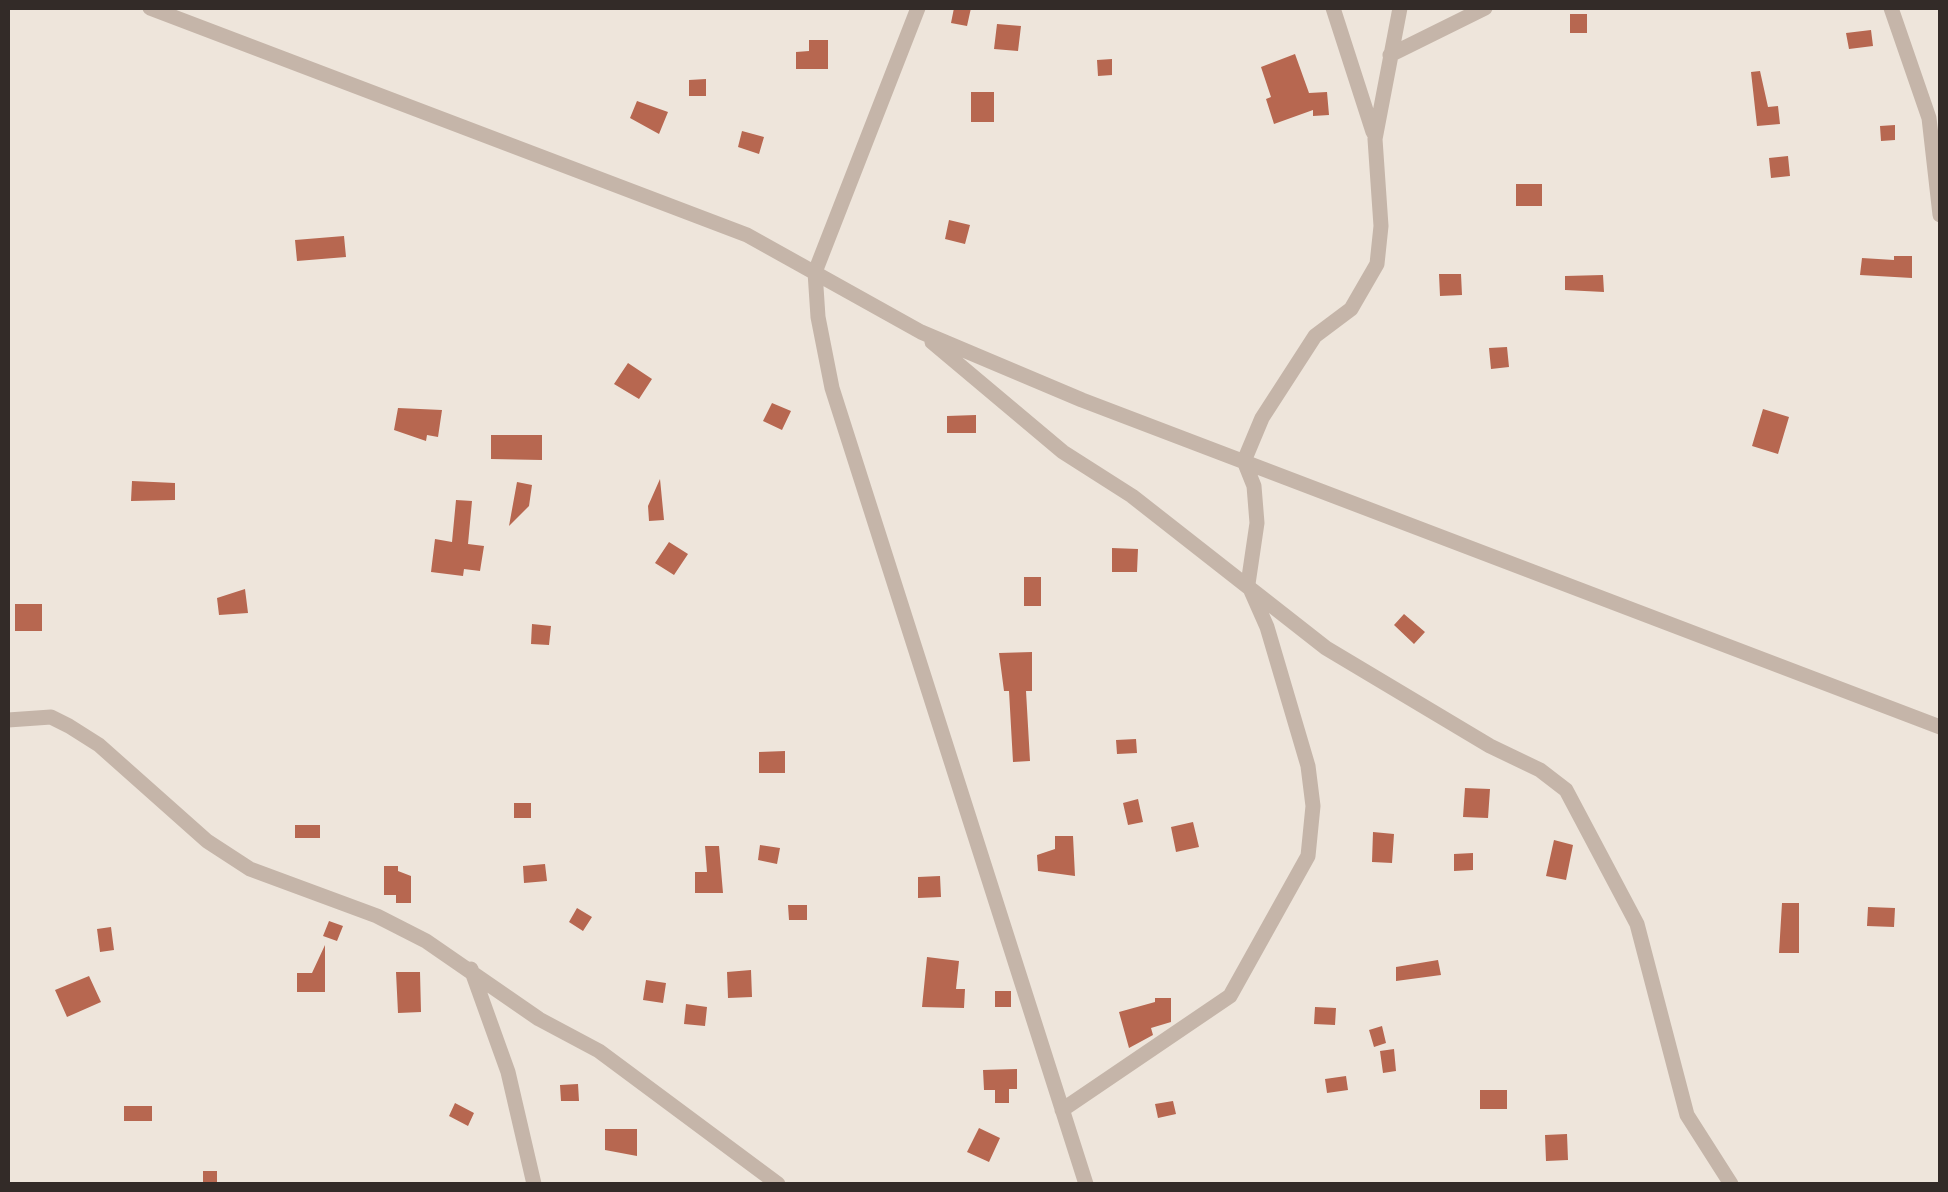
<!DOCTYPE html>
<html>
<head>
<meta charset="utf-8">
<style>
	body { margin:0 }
	#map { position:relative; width:1948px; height:1192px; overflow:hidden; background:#eee5db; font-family:"DM Sans",sans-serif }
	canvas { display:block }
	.frame { position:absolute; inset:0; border:10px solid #332b28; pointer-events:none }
</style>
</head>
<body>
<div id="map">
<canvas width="1948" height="1192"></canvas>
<div class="frame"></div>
</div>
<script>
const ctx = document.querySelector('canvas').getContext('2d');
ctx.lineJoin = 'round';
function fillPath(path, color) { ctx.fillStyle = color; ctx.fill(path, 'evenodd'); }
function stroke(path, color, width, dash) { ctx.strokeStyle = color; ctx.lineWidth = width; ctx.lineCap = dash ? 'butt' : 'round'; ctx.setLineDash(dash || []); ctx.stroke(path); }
const building = new Path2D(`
	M954,8H971L967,26L951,23Z
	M1570,14H1587V33H1570Z
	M997,24L1021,26L1018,51L994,49Z
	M1871,30L1873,46L1849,49L1846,33Z
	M809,40H828V69H796V52L809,51Z
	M1295,54L1309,93L1327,92L1329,115L1313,116V110L1274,124L1266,99L1271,97L1261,67Z
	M1112,59V75L1098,76L1097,60Z
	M1760,71L1768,107L1778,106L1780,124L1757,126L1751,72Z
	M706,79V96H689V80Z
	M971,92H994V122H971Z
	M637,101L668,112L659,134L630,118Z
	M1895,125V140L1881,141L1880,126Z
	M742,131L764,137L759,154L738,147Z
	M1788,156L1790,176L1771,178L1769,158Z
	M1516,184H1542V206H1516Z
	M949,220L970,225L965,244L945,239Z
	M344,236L346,257L297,261L295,240Z
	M1894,256H1912V278L1860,275L1862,258L1894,260Z
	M1439,274H1461L1462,295L1440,296Z
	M1603,275L1604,292L1565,290V276Z
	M1507,347L1509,367L1491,369L1489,348Z
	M628,363L652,379L639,399L614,384Z
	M772,403L791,411L782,430L763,421Z
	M398,408L442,410L438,437L427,435L426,441L394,430Z
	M1763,409L1789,417L1778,454L1752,446Z
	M976,415V433H947V416Z
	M491,435H542V460L491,459Z
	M660,479L664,520L649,521L648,506Z
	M132,481L175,483V500L131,501Z
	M517,482L532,485L529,506L509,526Z
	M456,500L472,501L468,544L484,546L480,571L464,569L463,576L431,572L435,539L452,542Z
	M669,542L688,554L674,575L655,563Z
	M1112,548L1138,549L1137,572H1112Z
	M1024,577H1041V606H1024Z
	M245,589L248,613L219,615L217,598Z
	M15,604H42V631H15Z
	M1404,614L1425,632L1414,644L1394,625Z
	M532,624L551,626L549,645L531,644Z
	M1032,652V691H1026L1030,761L1013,762L1009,691H1004L999,653Z
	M1136,739L1137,753L1117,754L1116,740Z
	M785,751V773H759V752Z
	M1465,788L1490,789L1488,818L1463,817Z
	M1138,799L1143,822L1128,825L1123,803Z
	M514,803H531V818H514Z
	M1193,822L1199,847L1176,852L1171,827Z
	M295,825H320V838H295Z
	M1373,832L1394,834L1392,863L1372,862Z
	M1055,836H1073L1075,876L1038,871L1037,855L1055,849Z
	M1554,840L1573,845L1566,880L1546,876Z
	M760,845L780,848L777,864L758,860Z
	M705,846H719L723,893H695V872H707Z
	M1473,853V870L1454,871V854Z
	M545,864L547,881L524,883L523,866Z
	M384,866H398V871L411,876V903H396V895H384Z
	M940,876L941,897L918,898V877Z
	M1782,903H1799V953H1779Z
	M788,905H807V920H789Z
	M1868,907L1895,908L1894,927L1867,926Z
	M577,908L592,917L583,931L569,922Z
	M329,921L343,926L337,941L323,936Z
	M111,927L114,950L100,952L97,929Z
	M325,945V992H297V973H312Z
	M927,957L959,961L956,989H965L964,1008L922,1007Z
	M1438,960L1441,975L1396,981V967Z
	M751,970L752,997L728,998L727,972Z
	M396,972H420L421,1012L398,1013Z
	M89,976L101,1002L67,1017L55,990Z
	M646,980L666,983L663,1003L643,1000Z
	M995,991H1011V1007H995Z
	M1155,998H1171V1022L1151,1028L1153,1035L1129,1048L1119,1012L1155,1002Z
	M686,1004L707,1007L705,1026L684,1024Z
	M1315,1007L1336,1008L1335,1025L1314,1024Z
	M1382,1026L1386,1043L1374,1047L1369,1030Z
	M1394,1049L1396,1071L1383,1073L1380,1051Z
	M1017,1069V1089H1009V1103H995V1090H984L983,1070Z
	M1346,1076L1348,1090L1327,1093L1325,1079Z
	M578,1084L579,1101H561L560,1085Z
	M1480,1090H1507V1109H1480Z
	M1173,1101L1176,1114L1158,1118L1155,1104Z
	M455,1103L474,1113L468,1126L449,1116Z
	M124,1106H152V1121H124Z
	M979,1128L1000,1138L989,1162L967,1152Z
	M605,1129H637V1156L605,1150Z
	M1567,1134L1568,1160L1546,1161L1545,1135Z
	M203,1171H217V1184H203Z`);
const minor = new Path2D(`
	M150,8L747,235L921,332L1082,400L1940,727
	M918,8L815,272L818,317L832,388L1086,1184
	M1333,8L1373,132
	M1891,8L1929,118L1940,215
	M1390,55L1485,8
	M932,342L1063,452L1132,496L1326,648L1490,746L1540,770L1566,790L1637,924L1687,1115L1731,1184
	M8,720L51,717L69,726L99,745L207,841L250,869L377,916L426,941L539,1019L599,1051L778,1184
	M471,969L508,1072L534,1184
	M1062,1110L1230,996L1308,856L1313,806L1308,766L1267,627L1248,584L1257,523L1254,486L1244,461L1262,418L1315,336L1351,309L1377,264L1381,226L1375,139L1400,8`);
fillPath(building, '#b76750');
stroke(minor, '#c5b5a9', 15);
</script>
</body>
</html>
